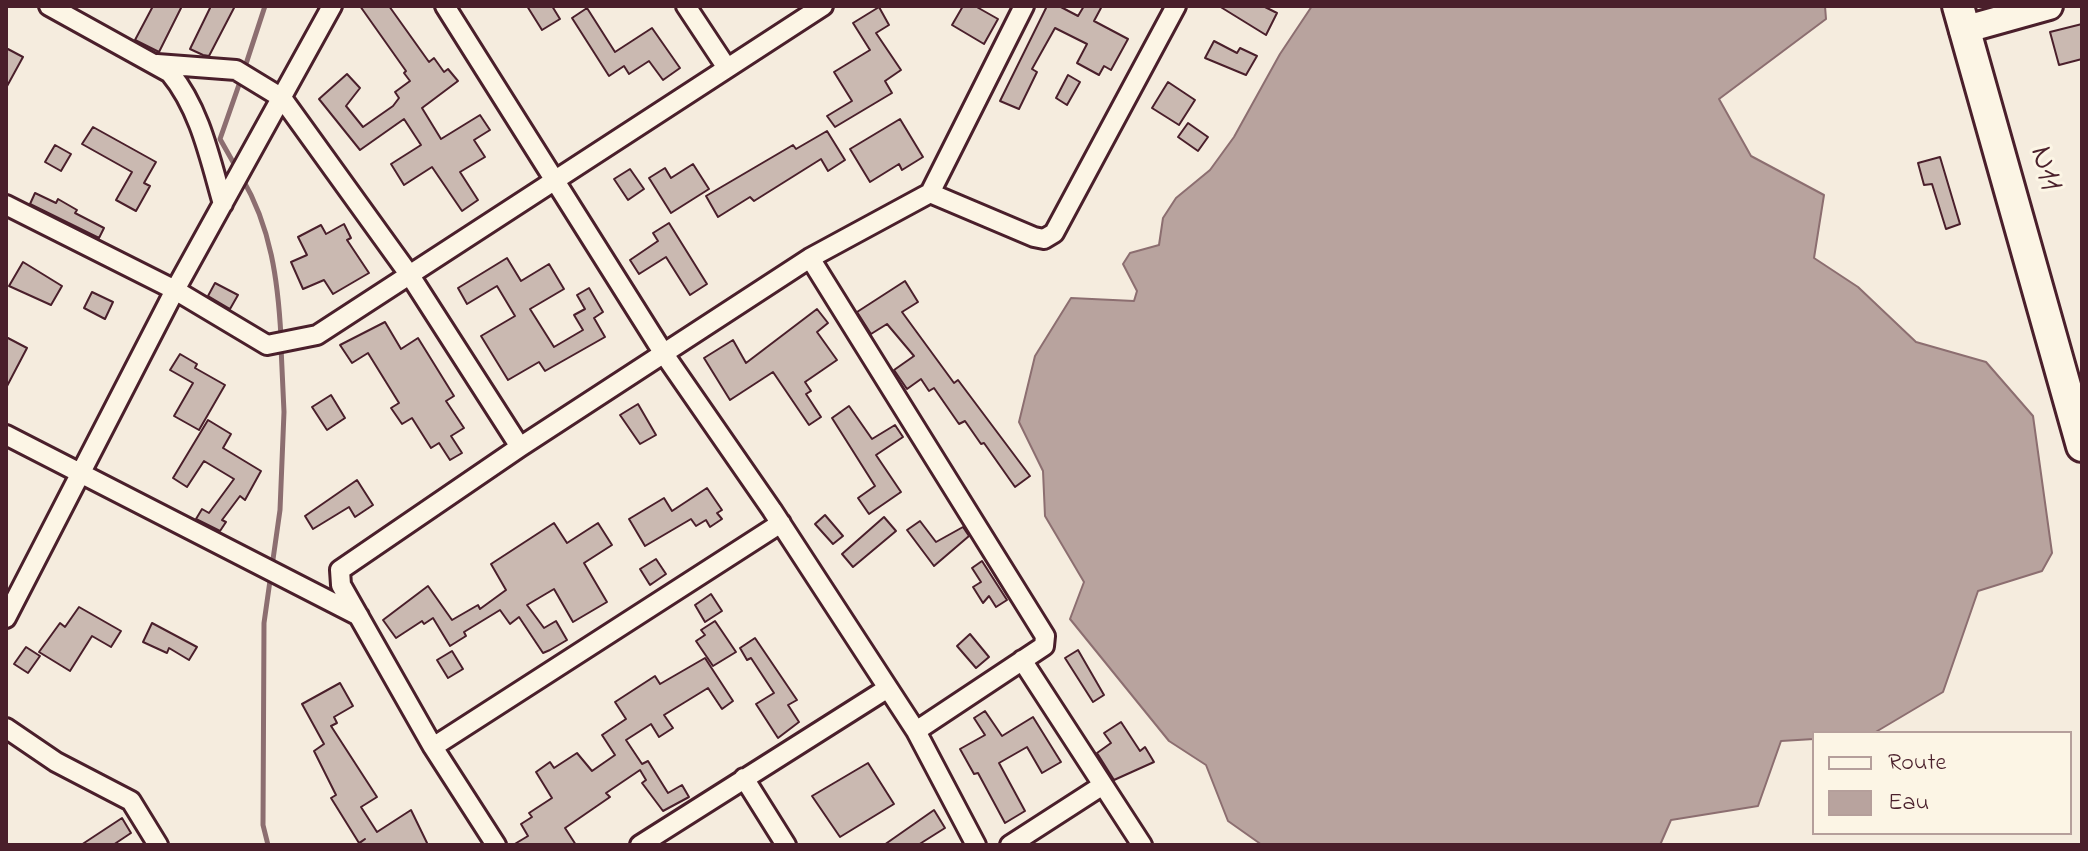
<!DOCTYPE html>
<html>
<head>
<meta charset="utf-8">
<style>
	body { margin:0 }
	#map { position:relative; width:2088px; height:851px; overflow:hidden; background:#f5ecde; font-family:"Indie Flower",sans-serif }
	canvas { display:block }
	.frame { position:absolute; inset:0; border:8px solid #4a1f2b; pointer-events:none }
	.legend { position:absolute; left:1812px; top:731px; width:260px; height:104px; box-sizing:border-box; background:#fcf5e5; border:2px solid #b59f9b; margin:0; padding:10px 14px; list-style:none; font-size:24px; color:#4a1f2b }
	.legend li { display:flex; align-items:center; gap:16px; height:40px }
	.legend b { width:40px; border:2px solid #b59f9b }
</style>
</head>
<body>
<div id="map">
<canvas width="2088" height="851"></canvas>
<div class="frame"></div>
<ul class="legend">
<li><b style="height:10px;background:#fcf5e5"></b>Route</li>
<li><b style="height:22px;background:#b8a39e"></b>Eau</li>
</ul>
</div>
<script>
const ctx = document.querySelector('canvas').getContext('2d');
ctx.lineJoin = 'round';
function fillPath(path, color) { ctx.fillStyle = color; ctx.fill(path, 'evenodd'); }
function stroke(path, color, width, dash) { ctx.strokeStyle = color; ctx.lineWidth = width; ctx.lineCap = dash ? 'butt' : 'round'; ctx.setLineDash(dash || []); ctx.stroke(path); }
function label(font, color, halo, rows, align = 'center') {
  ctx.font = font + ' "Indie Flower",sans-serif'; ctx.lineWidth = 6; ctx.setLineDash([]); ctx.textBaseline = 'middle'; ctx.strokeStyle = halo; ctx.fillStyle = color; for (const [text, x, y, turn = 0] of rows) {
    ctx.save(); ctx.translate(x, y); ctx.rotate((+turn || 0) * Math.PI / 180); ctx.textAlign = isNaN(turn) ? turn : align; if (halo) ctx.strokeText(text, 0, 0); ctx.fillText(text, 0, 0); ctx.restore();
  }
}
const water = new Path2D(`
	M1312,6H1825L1826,19L1719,99L1751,156L1824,195L1814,258L1858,287L1916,342L1986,362L2033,416L2052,553L2042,571L1978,591L1943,692L1874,733H1814V739L1781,741L1758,806L1671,820L1660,845H1262L1228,821L1206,765L1169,741L1070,619L1084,582L1045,516L1043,471L1019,422L1035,356L1071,298L1134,301L1137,291L1123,264L1130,253L1159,245L1163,218L1176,198L1210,170L1234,137L1280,54Z`);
const stream = new Path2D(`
	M244,70L265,6
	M237,169L220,139L241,79
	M242,178C271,227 278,281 281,337
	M268,845L263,825L264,623L280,510L284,412L281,347`);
const building = new Path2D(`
	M153,6H182L159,52L135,40Z
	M211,6H235L209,56L203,55L190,49Z
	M360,6H389L429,62L434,58L444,72L448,69L458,81L422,108L441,139L480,115L490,130L474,140L485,157L460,172L478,200L462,211L432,167L404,185L391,164L421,145L404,119L360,150L319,99L347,74L360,88L346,106L363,127L393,106L399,98L395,92L410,81L404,73L406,71Z
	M527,6H552L560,19L542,30Z
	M963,6H975L998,19L984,44L952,25Z
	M1047,6H1059L1078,16L1084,6H1102L1094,21L1128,39L1111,70L1104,66L1099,75L1077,63L1087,44L1055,28L1032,69L1037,72L1019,109L1000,101Z
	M1219,6H1263L1277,13L1266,35Z
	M879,7L889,25L876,33L901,70L885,81L892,93L835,127L827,116L852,101L834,72L870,50L853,23Z
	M587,8L615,52L652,28L680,68L663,80L649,61L629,74L624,66L609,76L572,18Z
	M2082,24V59L2059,65L2050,32Z
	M1214,41L1237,53L1240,48L1257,56L1246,75L1205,58Z
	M6,48L23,57L6,88Z
	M1068,75L1080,82L1067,105L1056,98Z
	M1168,82L1195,100L1179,125L1152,108Z
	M900,119L923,157L902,170L899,164L870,182L850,149Z
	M1188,123L1208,137L1198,151L1178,137Z
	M93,127L156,162L144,183L150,186L136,211L116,200L132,172L82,144Z
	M827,131L845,160L828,171L821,159L754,201L750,197L718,217L706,196L793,145L796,149Z
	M55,145L71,154L61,171L45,162Z
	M1940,157L1960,224L1946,229L1932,184L1924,185L1918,163Z
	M693,164L709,189L671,213L649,178L665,168L671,178Z
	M630,169L644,189L628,200L614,179Z
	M35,193L56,203L58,199L77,210L75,213L104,228L99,238L30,204Z
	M669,223L707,284L690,295L666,257L639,274L630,260L658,241L653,233Z
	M344,224L351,238L347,240L369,273L333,294L324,280L303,289L291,262L307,255L298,237L321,225L326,234Z
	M507,258L521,281L549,264L564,289L530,309L554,347L583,330L574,315L585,309L577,295L589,288L603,312L594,318L605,337L545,371L539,362L508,380L481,336L515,316L497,286L467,304L458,288Z
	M23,262L62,286L51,305L9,286Z
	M905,281L918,302L902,312L954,383L958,380L1030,476L1015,487L984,443L981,444L965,421L959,424L934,388L929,391L921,379L907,389L894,370L914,356L887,324L871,334L857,312Z
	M215,283L238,295L230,309L208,296Z
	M92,292L113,302L105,319L84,308Z
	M817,309L828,323L817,332L837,360L805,382L811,391L806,394L821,417L809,425L773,372L730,400L704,358L733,340L746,363Z
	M385,322L401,349L418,338L454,396L446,401L464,428L451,436L462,453L450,460L439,443L431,448L412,418L402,424L391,408L399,403L368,353L352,363L340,345Z
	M6,337L27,348L6,388Z
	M180,354L197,364L195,368L225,385L199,430L174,416L193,383L170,370Z
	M331,395L345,418L327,430L312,407Z
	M638,404L656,435L640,444L620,415Z
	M849,406L872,439L895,425L903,437L876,455L901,492L869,514L858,498L875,486L832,418Z
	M208,420L231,434L223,448L261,471L245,500L240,496L222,520L226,522L220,531L196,519L202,509L209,513L234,479L204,461L187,487L173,478Z
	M357,480L373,505L355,517L349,507L313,529L305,516Z
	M707,488L722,510L717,513L722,519L710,527L706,520L696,526L691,519L645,546L629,519L664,498L672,511Z
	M825,515L843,536L833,544L815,524Z
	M884,517L896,531L853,567L842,554Z
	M920,521L936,542L963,527L969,536L934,566L907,530Z
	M554,523L567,543L598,523L612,545L584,563L607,602L573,622L554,589L527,605L544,628L556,621L567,640L550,650L543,653L519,617L510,624L500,610L464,632L466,636L450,646L433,618L424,624L422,621L396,638L383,620L428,586L452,620L478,605L480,609L506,590L491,564Z
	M656,559L666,574L650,585L640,569Z
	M982,561L1007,600L996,607L989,596L983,603L973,587L981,582L972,568Z
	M711,594L722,611L705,622L695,605Z
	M79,607L121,631L111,647L92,636L70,671L39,652L60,623L65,627Z
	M715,621L736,652L713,666L696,641L705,635L701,630Z
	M152,623L197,647L189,660L169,648L167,653L143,642Z
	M970,634L989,657L976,668L957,646Z
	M755,638L797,700L788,705L799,722L778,738L756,704L774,693L751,658L747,660L740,648Z
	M26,647L40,656L28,673L14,664Z
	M1078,650L1104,695L1093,702L1065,658Z
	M452,651L463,669L448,678L437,660Z
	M705,658L733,701L722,709L708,688L664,715L673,728L659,737L651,724L626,740L642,764L648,761L668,793L682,785L689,797L663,811L642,783L646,780L640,770L606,793L610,797L565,828L576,845H513L528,836L521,824L532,817L529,813L552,798L536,772L550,762L554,768L577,753L592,771L615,755L602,735L626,719L615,702L655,676L660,684Z
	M340,683L353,706L334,717L337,723L331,726L377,797L361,807L377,832L411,810L428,845H357L365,839L359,843L331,798L336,795L314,751L324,744L302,704Z
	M985,711L1002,736L1033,717L1061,762L1042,773L1027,747L999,763L1025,811L1005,823L978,773L974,774L960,749L985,735L974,718Z
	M1121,722L1140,751L1145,747L1154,762L1114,780L1097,753L1111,743L1104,733Z
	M868,763L894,804L840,837L812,796Z
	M934,810L945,828L918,845H884Z
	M122,818L131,833L113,845H81Z`);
const street = new Path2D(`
	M49,6L170,73C200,109 210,159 223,204
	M445,6L664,354L772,510L916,731L976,845
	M686,6L727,68
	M157,64L236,70L282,98L411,277L520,447
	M930,193L1034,237L1044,239L1054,233L1176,6
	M6,205L175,290L267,345L317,335L823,6
	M810,258L1045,636L1044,646L916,731
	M6,435L359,616
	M6,618L175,290L332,6
	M1022,660L1142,845
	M6,728L56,762L131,801L158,845
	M433,747L781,523
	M744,778L786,845
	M496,845L433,747L341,585L340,570L520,447L810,258L930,193L1024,6
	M640,845L888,688
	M1010,845L1103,785`);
const secondary = new Path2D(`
	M1963,30L2049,6`);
const primary = new Path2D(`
	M1958,6L2082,446`);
const streetNames = [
	["N11",2043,169,74]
];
fillPath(water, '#b8a39e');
stroke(water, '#8c6e70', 2);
stroke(stream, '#8c6e70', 5);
fillPath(building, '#cab9b1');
stroke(building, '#4a1f2b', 2);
stroke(street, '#4a1f2b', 24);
stroke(secondary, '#4a1f2b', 32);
stroke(primary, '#4a1f2b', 36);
stroke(street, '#fcf5e5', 18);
stroke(secondary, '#fcf5e5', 26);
stroke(primary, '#fcf5e5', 30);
label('34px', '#4a1f2b', '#fcf5e5', streetNames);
</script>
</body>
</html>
